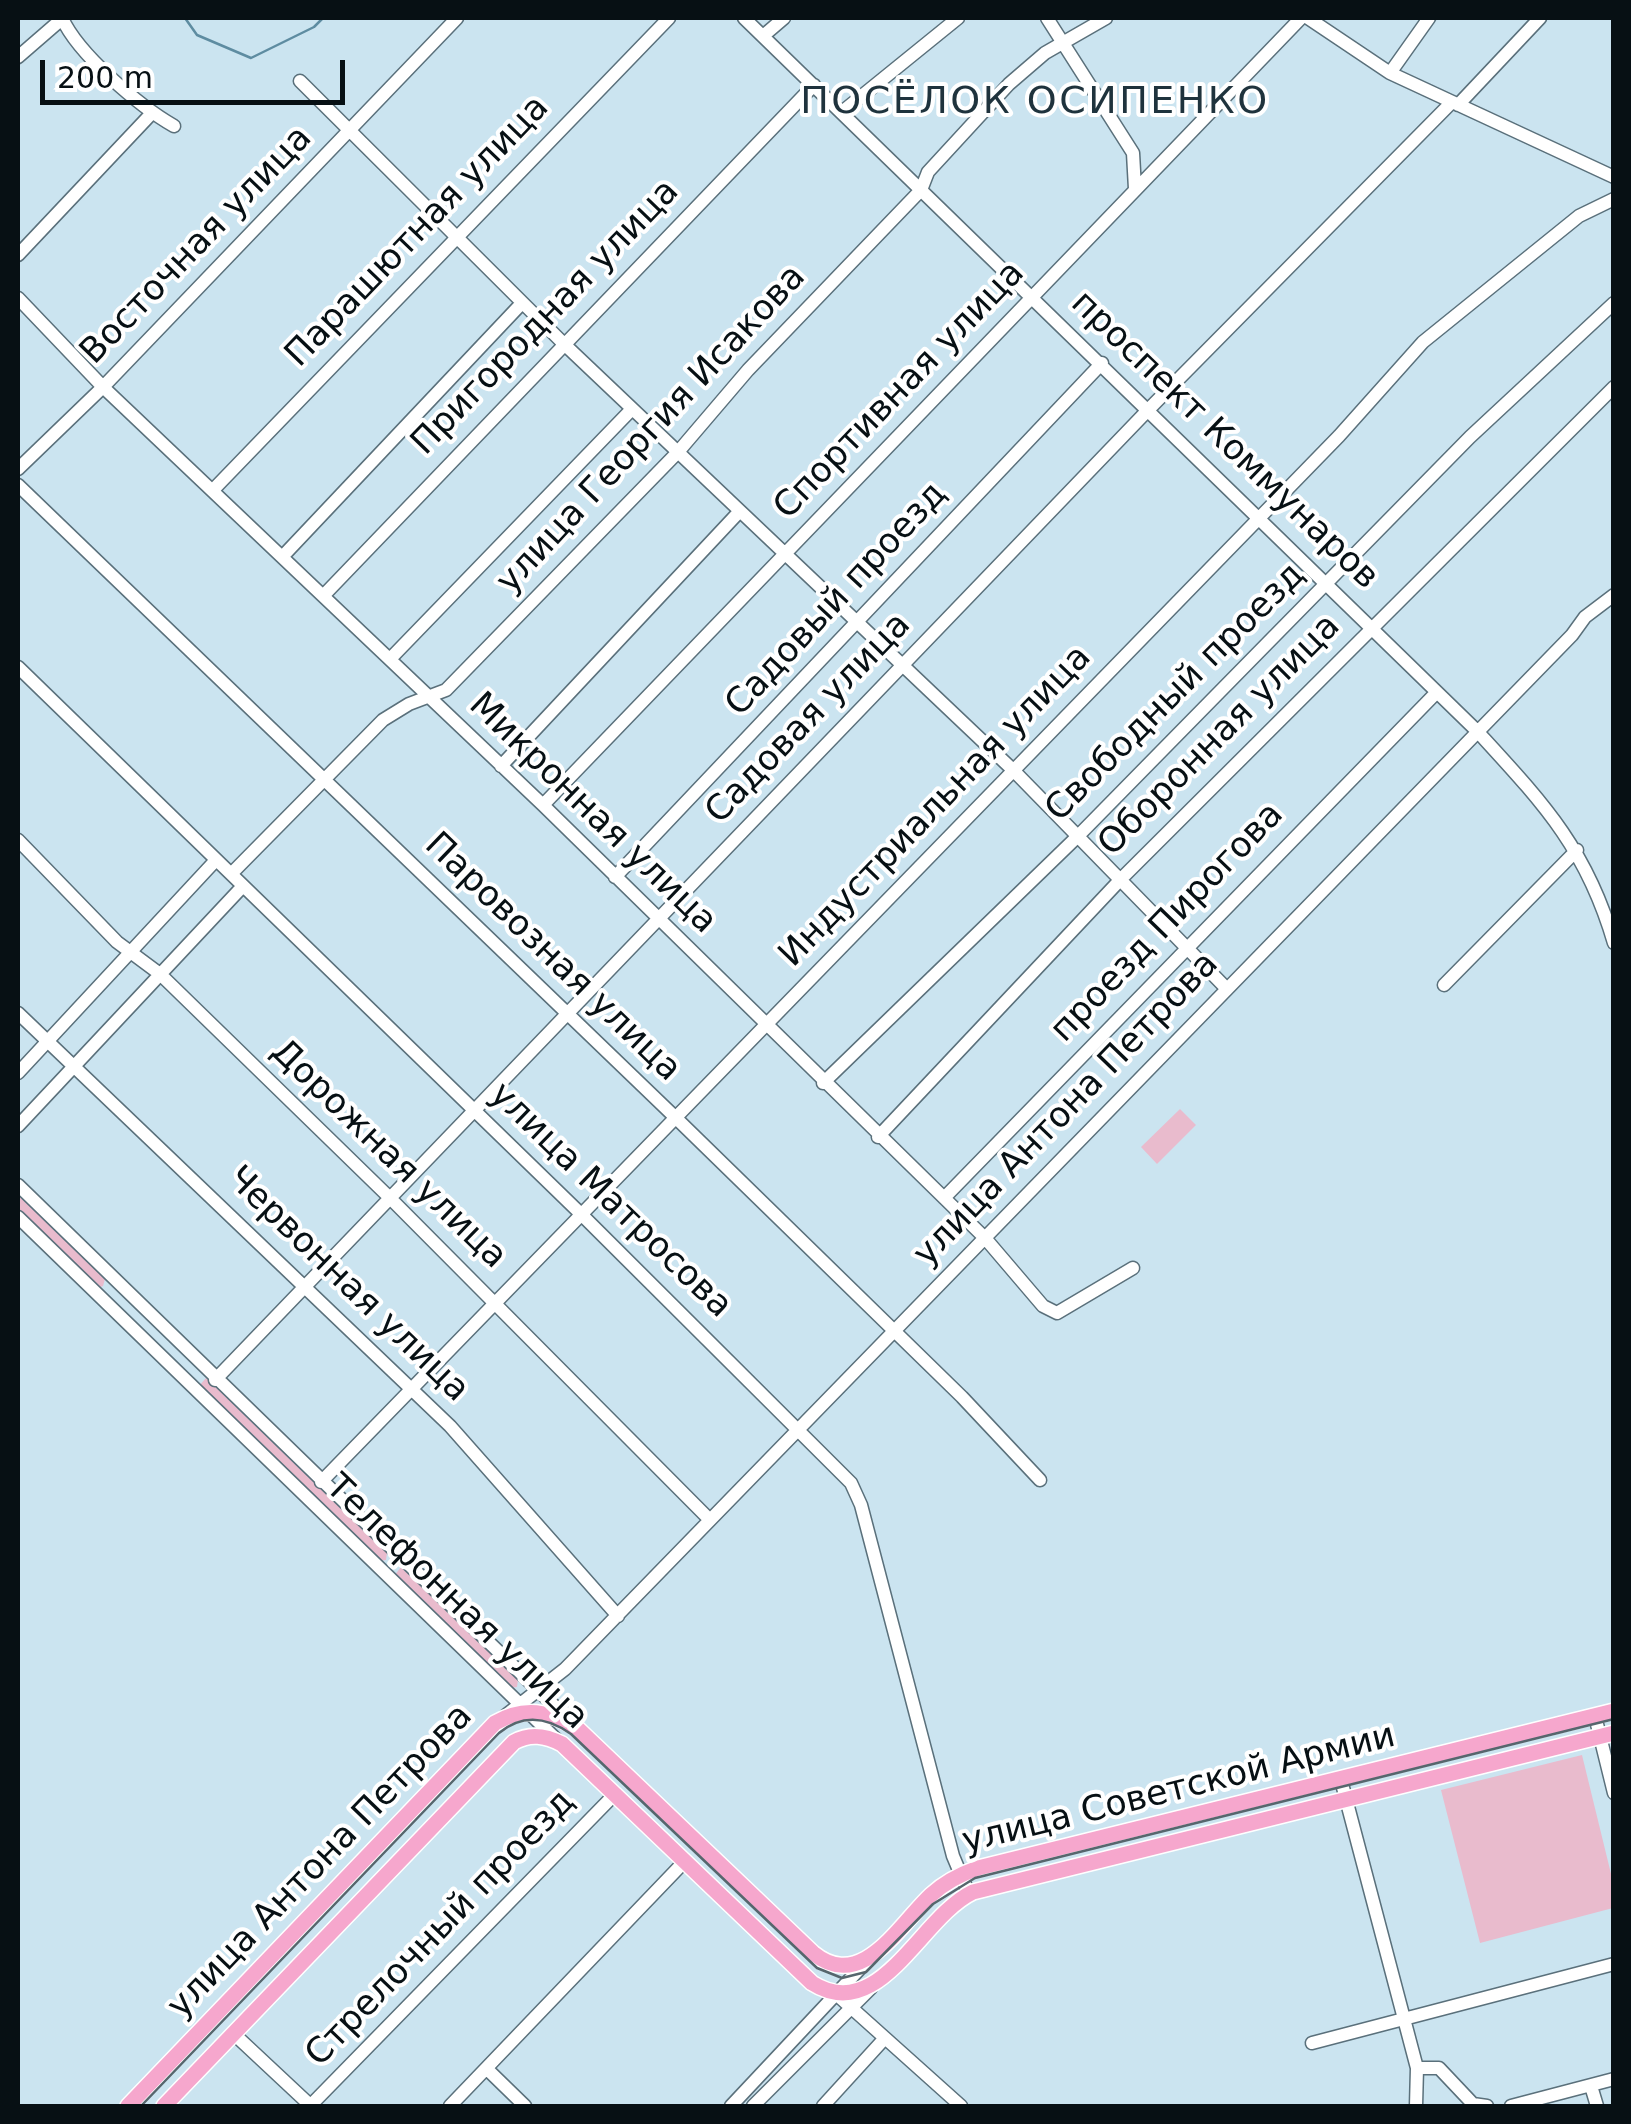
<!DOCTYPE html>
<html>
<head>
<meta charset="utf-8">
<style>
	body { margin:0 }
	#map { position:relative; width:1631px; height:2124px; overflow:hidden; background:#cbe4f0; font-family:"DejaVu Sans",sans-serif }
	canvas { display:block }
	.frame { position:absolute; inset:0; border:20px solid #071014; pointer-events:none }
	.scale { position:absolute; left:40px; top:60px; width:305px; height:45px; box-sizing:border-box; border:5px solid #071014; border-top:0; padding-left:12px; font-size:30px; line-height:35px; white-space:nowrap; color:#071014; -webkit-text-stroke:8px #fff; paint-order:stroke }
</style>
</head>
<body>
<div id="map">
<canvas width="1631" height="2124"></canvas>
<div class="frame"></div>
<div class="scale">200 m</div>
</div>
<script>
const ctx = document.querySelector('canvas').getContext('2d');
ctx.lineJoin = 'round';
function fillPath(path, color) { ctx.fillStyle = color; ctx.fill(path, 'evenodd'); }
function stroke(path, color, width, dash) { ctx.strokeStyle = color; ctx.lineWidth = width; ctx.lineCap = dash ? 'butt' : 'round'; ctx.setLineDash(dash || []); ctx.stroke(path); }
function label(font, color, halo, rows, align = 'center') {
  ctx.font = font + ' "DejaVu Sans",sans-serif'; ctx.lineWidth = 8; ctx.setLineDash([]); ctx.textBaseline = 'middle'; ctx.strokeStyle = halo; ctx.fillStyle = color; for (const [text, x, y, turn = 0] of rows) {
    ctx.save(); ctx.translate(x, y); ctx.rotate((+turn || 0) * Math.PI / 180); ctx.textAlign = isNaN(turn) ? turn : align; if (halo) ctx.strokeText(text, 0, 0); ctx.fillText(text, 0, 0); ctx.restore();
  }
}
const green = new Path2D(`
	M1180,1109L1196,1125L1157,1164L1141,1147Z
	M18,1195L105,1279L103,1286L98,1288L18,1210Z
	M206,1378L387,1553L386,1560L380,1561L199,1386Z
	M401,1567L518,1680L517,1687L511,1688L394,1576Z
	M1582,1755L1613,1882V1908L1480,1943L1441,1790Z`);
const stream = new Path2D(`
	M185,18L197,35L251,58L314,27L323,18`);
const minor = new Path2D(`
	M62,18C78,54 139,106 174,126
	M744,18L1477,731C1542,802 1586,847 1614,943
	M1047,18L1133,153L1135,189
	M1308,18L1390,73L1614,177
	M763,36L784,18
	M18,57L63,18
	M1390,73L1429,18
	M300,81L563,343L1013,770L1227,989
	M1458,105L1540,18
	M842,112L958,18
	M18,255L152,113
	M18,298L103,387L543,805L985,1238L1043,1306L1057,1313L1133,1268
	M18,469L103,387L457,18
	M18,485L677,1119L962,1397L1040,1480
	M213,490L669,18
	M283,556L522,303
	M324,595L814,85
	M390,659L632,409
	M18,667L582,1215L851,1483L861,1505L953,1856L969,1894
	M501,766L739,512
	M543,805L1301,18
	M18,840L117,942L160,974L390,1198L710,1520
	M231,874L383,720L409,704L446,690L678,452L748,370L921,190L928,172L1009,84L1045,53L1106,18
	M615,877L1102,363
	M1444,985L1577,850
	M18,1013L450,1426L618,1616
	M18,1073L216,860
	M823,1083L1078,836L1470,437L1614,303
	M18,1126L243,886
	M878,1137L1121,879L1614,387
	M18,1185L572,1723
	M944,1198L1437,692
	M18,1217L558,1741
	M215,1380L1149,409L1451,103
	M321,1482L1339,436L1423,342L1579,216L1614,199
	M505,1716L565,1669L1572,635L1585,617L1614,595
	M1595,1716L1614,1793
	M1341,1780L1417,2068L1416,2106
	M836,1994L961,2106
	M234,2034L311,2106
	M1312,2043L1614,1964
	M1417,2068H1439L1473,2104L1487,2106
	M488,2070L525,2106
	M1591,2086L1597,2106
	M310,2106L614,1795
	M450,2106L684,1862
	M731,2106L868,1960
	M753,2106L871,1988
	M823,2106L885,2038
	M1511,2106L1614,2079`);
const major = new Path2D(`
	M128,2106L495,1723C524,1706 549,1711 577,1728L813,1953C862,1993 899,1925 931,1895C945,1882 961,1874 978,1868L1614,1711
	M164,2106L514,1742C530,1733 545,1735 562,1744L812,1983C880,2026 920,1917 973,1892L1614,1733`);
const tram = new Path2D(`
	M141,2106L499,1733C522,1714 547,1717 571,1734L817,1968L842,1978L866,1972L933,1904L975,1878L1614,1719`);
const streetNames = [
	["Парашютная улица",418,232,-46],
	["Восточная улица",197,246,-46],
	["Пригородная улица",546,318,-46],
	["Спортивная улица",900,391,-46],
	["улица Георгия Исакова",652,430,-47],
	["проспект Коммунаров",1224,441,44],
	["Садовый проезд",837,600,-47],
	["Свободный проезд",1176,693,-45],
	["Садовая улица",809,719,-46],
	["Оборонная улица",1220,736,-45],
	["Индустриальная улица",936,807,-46],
	["Микронная улица",592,814,44],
	["проезд Пирогова",1168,923,-46],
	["Паровозная улица",552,958,44],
	["улица Антона Петрова",1067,1110,-46],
	["Дорожная улица",388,1155,44],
	["улица Матросова",610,1201,44],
	["Червонная улица",347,1285,44],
	["Телефонная улица",456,1603,44],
	["улица Советской Армии",1179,1790,-14],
	["улица Антона Петрова",321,1862,-46],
	["Стрелочный проезд",441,1929,-46]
];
const neighbourhoodNames = [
	["ПОСЁЛОК ОСИПЕНКО",1035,103]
];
fillPath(green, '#e9bbcd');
stroke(stream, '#5e8ca1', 2.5);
stroke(minor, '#5a707b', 15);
stroke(major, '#fff', 18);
stroke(minor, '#fff', 12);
stroke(major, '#f6a7cd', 15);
stroke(tram, '#56666d', 2.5);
label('35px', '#071014', '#fff', streetNames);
ctx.letterSpacing = '2.5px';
label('38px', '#1f333d', '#fff', neighbourhoodNames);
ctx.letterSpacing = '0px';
</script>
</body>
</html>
